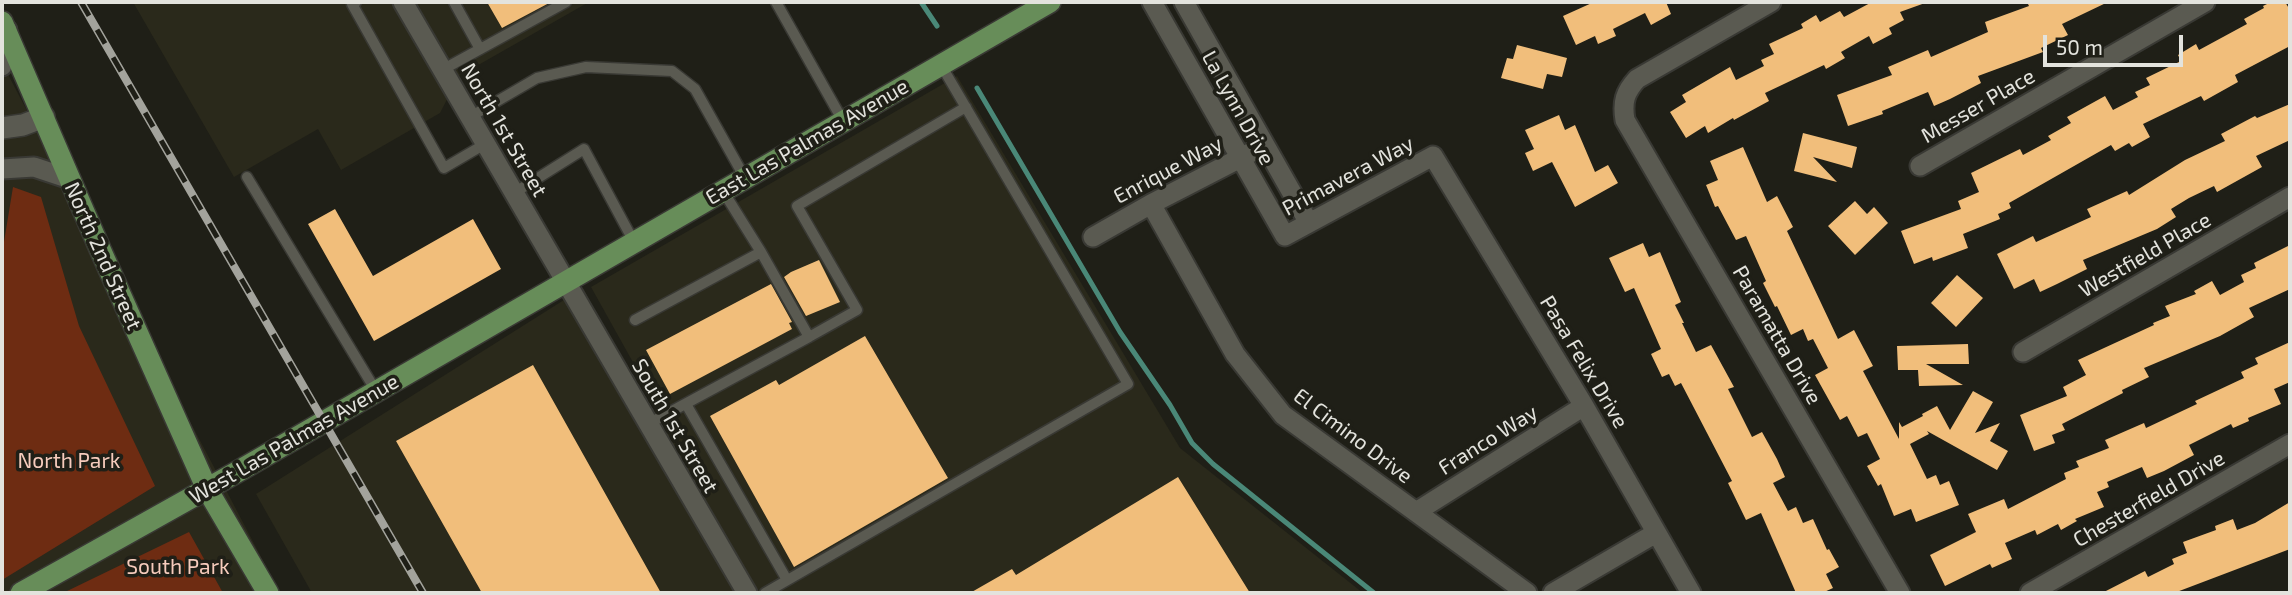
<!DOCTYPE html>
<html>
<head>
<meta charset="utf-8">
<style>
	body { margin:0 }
	#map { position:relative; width:2292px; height:595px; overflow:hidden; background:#1f1f17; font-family:"Exo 2",sans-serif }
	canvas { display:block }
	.frame { position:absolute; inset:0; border:4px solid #e3e3dd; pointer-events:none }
	.scale { position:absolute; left:2043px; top:35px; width:140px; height:32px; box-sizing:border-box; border:4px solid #e3e3dd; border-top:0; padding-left:9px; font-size:21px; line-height:24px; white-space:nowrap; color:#e3e3dd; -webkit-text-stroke:5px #1f1f17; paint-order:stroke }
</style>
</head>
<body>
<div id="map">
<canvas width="2292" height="595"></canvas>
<div class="frame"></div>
<div class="scale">50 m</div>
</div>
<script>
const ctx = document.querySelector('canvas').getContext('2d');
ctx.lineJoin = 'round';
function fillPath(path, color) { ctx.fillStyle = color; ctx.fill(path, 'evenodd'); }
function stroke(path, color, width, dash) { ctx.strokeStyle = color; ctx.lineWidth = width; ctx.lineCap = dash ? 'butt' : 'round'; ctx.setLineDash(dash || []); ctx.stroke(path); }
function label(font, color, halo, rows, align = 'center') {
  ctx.font = font + ' "Exo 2",sans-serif'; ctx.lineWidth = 7; ctx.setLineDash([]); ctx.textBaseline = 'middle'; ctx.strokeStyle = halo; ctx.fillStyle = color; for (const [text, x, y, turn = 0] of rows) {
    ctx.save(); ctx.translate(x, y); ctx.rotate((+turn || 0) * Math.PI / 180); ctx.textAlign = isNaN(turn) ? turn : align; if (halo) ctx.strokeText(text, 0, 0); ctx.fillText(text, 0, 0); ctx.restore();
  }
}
const built = new Path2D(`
	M133,2H589L459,76L440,113L341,170L318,129L234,177Z
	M2,63L280,593H2Z
	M957,76L1180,448L1363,593H312L256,494L583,288L651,414L659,409L591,287Z`);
const green = new Path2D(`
	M13,187L41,197L79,326L155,486L2,580V254Z
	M189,532L223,593H63Z`);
const stream = new Path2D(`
	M921,2L937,26
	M977,88L1120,332L1170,405L1192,443L1213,464L1374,593`);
const building = new Path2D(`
	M487,2H551L502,28Z
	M1594,2H1666L1671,14L1651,25L1645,13L1613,29L1616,36L1598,44L1595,36L1576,45L1563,16Z
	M1872,2L1925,3L1900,12L1904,20L1889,28L1892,34L1873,44L1869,36L1841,52L1845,58L1826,69L1824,65L1765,93L1769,101L1734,120L1733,118L1708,133L1705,126L1686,138L1670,112L1686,102L1682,95L1730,67L1736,80L1764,66L1761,60L1774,54L1769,44L1803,28L1801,24L1816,15L1820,22L1840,11L1844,17Z
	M2027,2H2108L2062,24L2068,35L2041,48L2043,52L1978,76L1981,83L1950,99L1934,106L1928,92L1882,111L1883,114L1848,126L1837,95L1892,75L1888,67L1928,50L1931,57L1988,32L1985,22L2029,6Z
	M2271,2H2285L2290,10V46L2235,75L2238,82L2204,101L2201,96L2143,124L2150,137L2132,147L2129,143L2115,151L2111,145L2009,203L2011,208L1998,214L2000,219L1963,234L1968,248L1933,261L1932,257L1914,264L1901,231L1961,209L1958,201L1979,192L1971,173L2020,149L2023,155L2051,140L2048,136L2071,123L2067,117L2105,96L2113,110L2138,97L2135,92L2150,85L2146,78L2181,61L2178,55L2196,44L2199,50L2247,24L2244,19L2264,8L2263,6Z
	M1517,45L1567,58L1562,77L1547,74L1543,89L1501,78L1507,58L1513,59Z
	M2290,104V140L2256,156L2262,167L2217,192L2214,186L2189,198L2171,209L2176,217L2157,229L2083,260L2087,269L2057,284L2040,292L2034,279L2014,289L1997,254L2033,236L2036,242L2091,217L2087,209L2127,191L2129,195L2185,160L2225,141L2221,134L2255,116L2257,118Z
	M1559,115L1565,130L1575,125L1595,172L1608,165L1618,183L1575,207L1552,162L1533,171L1525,153L1534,149L1525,130Z
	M1803,133L1857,147L1852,168L1813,157L1837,182L1794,171Z
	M1743,147L1767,202L1777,196L1793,227L1787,231L1838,339L1854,330L1873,366L1863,371L1899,439V422L1902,427L1923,416L1922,414L1937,406L1950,430L1973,391L1993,402L1975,433L2000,423L1990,441L2008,451L1997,470L1927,431L1929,434L1910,444L1927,479L1936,475L1940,485L1949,481L1959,505L1916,522L1911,509L1894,516L1881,484L1878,486L1867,466L1880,459L1867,433L1858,437L1847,416L1840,420L1815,375L1828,368L1813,339L1808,341L1803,329L1791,335L1777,306L1775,307L1763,283L1766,281L1746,236L1736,240L1718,206L1715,207L1706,185L1718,180L1710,161Z
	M1855,201L1867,214L1874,207L1888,223L1855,255L1828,226Z
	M335,209L373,276L473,219L501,269L374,341L308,224Z
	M1643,243L1649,257L1660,252L1681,302L1675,305L1684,323H1682L1696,352L1711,345L1734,387L1728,389L1752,437L1762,432L1777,459L1785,477L1773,483L1788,511L1796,507L1803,523L1813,519L1827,550L1829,549L1839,567L1826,574L1833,588L1822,593H1796L1761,513L1746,520L1728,483L1732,481L1681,383L1675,386L1669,374L1662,377L1651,354L1661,349L1634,288L1625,292L1609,258Z
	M2290,245V289L2249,308L2254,317L2220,336L2144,368L2149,377L2122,390L2123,393L2062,424L2065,430L2052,435L2055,443L2034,451L2020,415L2067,396L2063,387L2086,375L2078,360L2154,325L2153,323L2170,316L2165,306L2196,294L2194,291L2212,281L2220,295L2244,282L2241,275L2256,268L2254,263Z
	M819,260L840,302L806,316L784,277L791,272Z
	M1957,275L1983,298L1956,327L1931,303Z
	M771,284L792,322L789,323L792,329L670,394L646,350Z
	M865,336L948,478L794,567L710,416L776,380L779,385Z
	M2290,342V382L2274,389L2281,404L2248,418L2249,421L2233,428L2231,424L2189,445L2194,455L2164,471L2147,478L2142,467L2107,482L2109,487L2097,492L2104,507L2075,519L2077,521L2061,530L2058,524L2037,535L2035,530L2005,543L2012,559L1992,568L1990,564L1945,586L1930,555L1976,532L1968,514L2004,499L2008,509L2066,479L2064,473L2079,467L2076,461L2109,448L2105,440L2144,423L2146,428L2197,404L2195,401L2244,378L2241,372L2258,364L2255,358Z
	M1968,344L1969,364H1926L1963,385L1919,386L1918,370H1898L1897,346Z
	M533,365L661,593H482L396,441Z
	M1178,477L1250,593H970L1012,569L1016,575Z
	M2290,502V549L2174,593H2102L2145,571L2148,577L2174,564L2172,559L2187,553L2183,542L2216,530L2215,526L2233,519L2237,530L2255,523Z`);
const lane = new Path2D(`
	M356,2L352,4L444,168L485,144
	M454,2L480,49
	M776,2L843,121
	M442,70L566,2
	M470,117L537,78L586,67L672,71L695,89L745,178
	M247,177L376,391
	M514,193L584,149L634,242
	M635,320L761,252L723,191
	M809,337L857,310L797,206L966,107
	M686,404L787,580
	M648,424L809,337L761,252
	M765,593L1128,384L941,65`);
const street = new Path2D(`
	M403,2L747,593
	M1152,2L1285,236L1433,156L1584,406L1691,593
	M1184,2L1309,223
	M1771,2L1637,79C1625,92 1622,102 1625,120L1900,593
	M2,66L7,30
	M1920,166L2205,2
	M2,169L34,167L70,179
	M1151,204L1235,354L1283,415L1527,593
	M1093,237L1151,204L1250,153
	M2023,352L2290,197
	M1416,512L1584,406
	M1553,593L1656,533
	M2030,593L2290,444`);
const secondary = new Path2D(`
	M2,128L23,125L44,117`);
const primary = new Path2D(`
	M2,22L100,249L207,489L268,593
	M21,593L237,472L1050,2`);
const rail = new Path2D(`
	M81,2L423,593`);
const streetNames = [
	["Messer Place",1978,106,-30],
	["La Lynn Drive",1238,108,61],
	["North 1st Street",504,130,60],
	["East Las Palmas Avenue",807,142,-30],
	["Enrique Way",1168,170,-28],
	["Primavera Way",1348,176,-28],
	["Westfield Place",2145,255,-30],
	["North 2nd Street",103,256,66],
	["Paramatta Drive",1777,335,60],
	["Pasa Felix Drive",1584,362,59],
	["South 1st Street",675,426,60],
	["El Cimino Drive",1353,436,37],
	["West Las Palmas Avenue",294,439,-30],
	["Franco Way",1488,440,-32],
	["Chesterfield Drive",2149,499,-30]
];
const parkNames = [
	["North Park",69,461],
	["South Park",178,567]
];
fillPath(built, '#2a291b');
fillPath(green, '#6e2c12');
stroke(stream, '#4a8878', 5);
fillPath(building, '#f1be7b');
stroke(lane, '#393934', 13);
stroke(street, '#393934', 23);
stroke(secondary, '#393934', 24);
stroke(primary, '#393934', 24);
stroke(lane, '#5a5a51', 10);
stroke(street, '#5a5a51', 19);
stroke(secondary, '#5a5a51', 21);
stroke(primary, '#678d59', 21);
stroke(rail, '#a3a39c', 8);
stroke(rail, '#1f1f17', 5, [16]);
label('21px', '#e3e3dd', '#1f1f17', streetNames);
label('21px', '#f6cbbc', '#1f1f17', parkNames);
</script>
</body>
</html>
